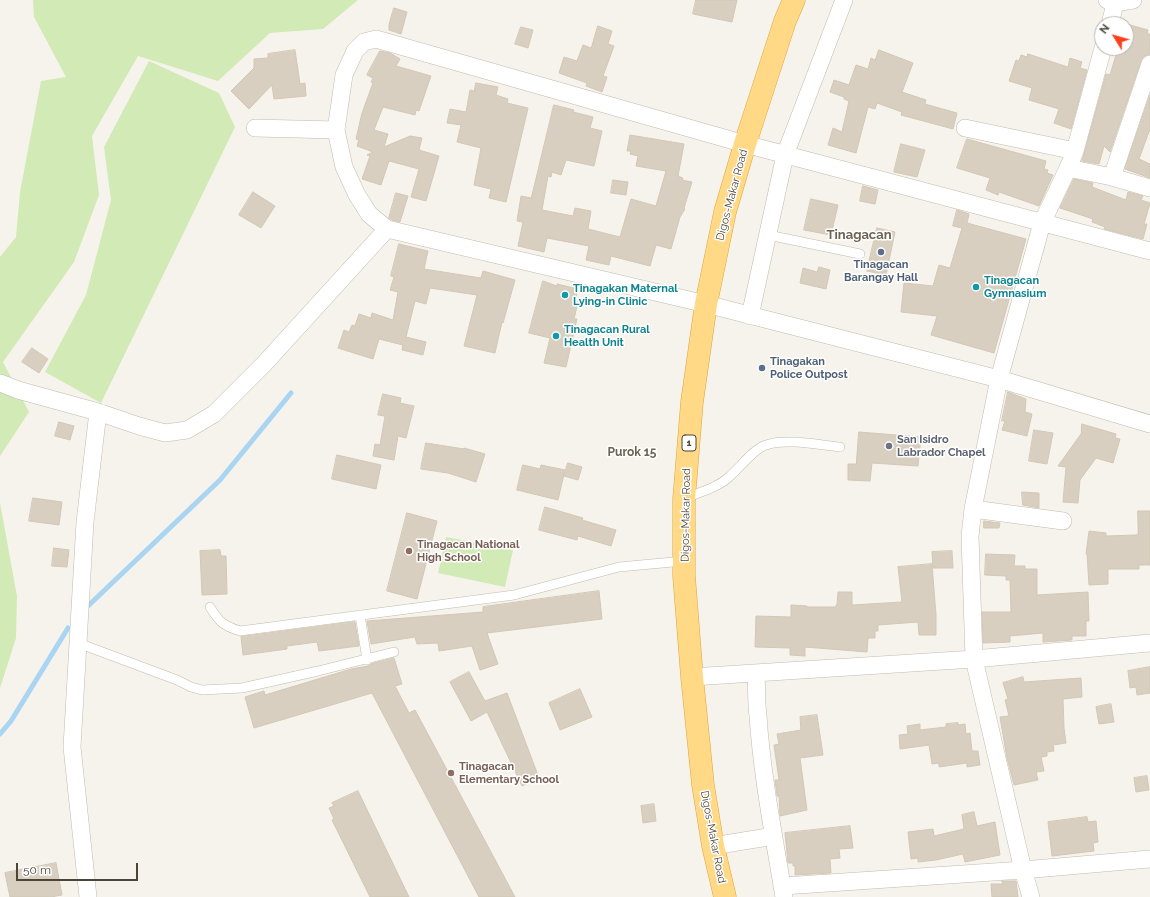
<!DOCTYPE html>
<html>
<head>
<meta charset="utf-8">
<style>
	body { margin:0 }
	#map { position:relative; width:1150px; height:897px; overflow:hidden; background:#f6f3ec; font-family:Raleway,sans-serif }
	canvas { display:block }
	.north { position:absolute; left:1094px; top:16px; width:40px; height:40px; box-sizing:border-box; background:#fff; border:1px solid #b7b4b0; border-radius:50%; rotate:307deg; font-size:11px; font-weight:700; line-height:16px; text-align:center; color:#4b4439 }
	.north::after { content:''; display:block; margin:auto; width:14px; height:18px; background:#fc3f1d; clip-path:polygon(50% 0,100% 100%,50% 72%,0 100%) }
	.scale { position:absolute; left:16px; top:863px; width:122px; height:18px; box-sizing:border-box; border:2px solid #4b4439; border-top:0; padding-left:5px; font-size:12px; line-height:14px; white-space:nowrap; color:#4b4439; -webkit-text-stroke:3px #fff; paint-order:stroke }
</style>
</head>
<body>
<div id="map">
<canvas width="1150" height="897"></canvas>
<div class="north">N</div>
<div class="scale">50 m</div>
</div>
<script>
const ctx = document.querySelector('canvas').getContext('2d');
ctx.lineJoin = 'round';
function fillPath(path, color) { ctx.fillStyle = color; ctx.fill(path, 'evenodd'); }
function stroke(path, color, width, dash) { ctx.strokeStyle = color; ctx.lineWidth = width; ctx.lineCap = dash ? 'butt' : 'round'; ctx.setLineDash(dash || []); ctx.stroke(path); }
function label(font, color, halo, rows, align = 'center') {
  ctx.font = font + ' Raleway,sans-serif'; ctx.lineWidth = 3; ctx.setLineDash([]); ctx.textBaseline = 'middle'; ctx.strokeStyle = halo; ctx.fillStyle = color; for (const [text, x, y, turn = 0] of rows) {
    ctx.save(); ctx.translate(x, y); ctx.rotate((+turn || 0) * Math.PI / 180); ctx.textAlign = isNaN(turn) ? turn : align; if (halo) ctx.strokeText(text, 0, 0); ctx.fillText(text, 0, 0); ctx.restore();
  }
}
const green = new Path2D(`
	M33,0H358L323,29L270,33L218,81L138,56L92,136L99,195L74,262L3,362L29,412L0,456V257L16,237L20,192L41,81L66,77L34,17Z
	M149,61L219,93L235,127L101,403L45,372L86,295L111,200L104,147Z
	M0,503L17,596L16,638L0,688Z
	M446,537L513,550L505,587L438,573Z`);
const stream = new Path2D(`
	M88,606L220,480L291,393
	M0,734L11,721L68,628`);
const building = new Path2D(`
	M696,0H737L732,22L693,14Z
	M394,8L407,12L401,34L389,30V25Z
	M1126,25L1129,26L1130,25L1148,30L1147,34H1150V54L1144,56L1141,61L1110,152L1104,146L1099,164L1082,161L1106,74L1110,75L1118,48H1126Z
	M598,26L612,31L608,44L614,46L603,76L607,77L602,92L586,86L587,83L559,73L564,57L577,61L583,45L591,48Z
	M521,27L533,30L528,48L515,44Z
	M295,50L300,84L305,83L306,96L274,99L272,85L249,109L231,91L254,68V59L268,58V54Z
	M879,50L913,63L902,92L926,100L925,104L957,113L953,129L901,115L902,112L877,103L875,109L868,107L856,153L828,145L833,128L842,132L849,101L844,99V97L830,92L834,80L849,85L856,65L868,69L871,58L875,60Z
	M380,51L390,53L400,59L396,66L431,76L419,111L416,110L415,115L383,107L374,130L388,134L384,147L410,136L422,138L419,150L439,156L426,201L411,197L419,169L389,161L381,185L362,179L370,156L367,155L373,152L357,146L359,140L356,139L362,113L373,83L371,82L373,78L367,75Z
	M1028,54L1068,67L1070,58L1082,62L1080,68L1087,70L1071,129L1054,123L1059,109L1029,100L1032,88L1009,81L1016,60L1019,61L1021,55L1027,57Z
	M476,83L498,87L496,95L508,99L507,103L528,108L506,202L489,198L491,189L474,185L481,148L457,142L461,125L447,123L450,109L466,112L470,90L474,91Z
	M1150,95V129L1139,159L1150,164V178L1125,169Z
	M554,105L574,110L573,112L593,117L590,128L602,131L594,166L566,160L561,175L552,172L551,177L548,176L542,210L573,216L575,208L591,211L588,229L620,237L631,199L656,206L666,171L636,166L638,156L630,154L631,151H627L630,135L684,144L678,176L683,178L682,180L692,182L684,208L685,209L680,217L671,249L656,245L650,266L611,256L609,265L586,260L589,246L547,238L544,252L518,246L523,222L517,221L521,196L531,198Z
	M967,139L1046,161L1044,169L1048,170L1047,173L1053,175L1039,206L999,192L998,195L986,190L990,178L957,168Z
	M901,144L925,150L917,177L894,172Z
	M1074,179L1093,183L1092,187L1126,200L1128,192L1143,196L1141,200L1150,203L1144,224H1147L1143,239L1104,229L1105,227L1092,222L1093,219L1060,208Z
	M613,180L628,182L626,195L611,193Z
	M863,186L878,190L875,204L860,201Z
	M253,192L275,206L261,228L239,215Z
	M396,193L408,196L400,222L392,220L389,218Z
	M811,199L838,205L831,235L804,230Z
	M957,210L969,214L967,223L1026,239L994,353L931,335L937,316L901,312L904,283L933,286L939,265L950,268L962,228L953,226Z
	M877,228L895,232L886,275L867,271Z
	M399,244L428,251L424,269L481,278L483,271L515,280L503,323L502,322L495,353L464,346L477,295L430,288L426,304L415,301L406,337L426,342L423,355L402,350L403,345L379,339L373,359L338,348L344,330L349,332L352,325L355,326L359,314L371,318L372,313L393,320L398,292L390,290L394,277L391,276Z
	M819,267L830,270L826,289L800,283L803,268L817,272Z
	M543,281L557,286V284L578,289L575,301L578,302L574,319H577L566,367L544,363L550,338L529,333Z
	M32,348L48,359L39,373L22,362Z
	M1008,392L1026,399L1025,412L1032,414L1027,436L1002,430L1005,421H1002Z
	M383,394L401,398L400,403L414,406L406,438L398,436L394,460L373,456L375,444L380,445L385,416L378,415Z
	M59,422L74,426L70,440L55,436Z
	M1082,424L1116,434L1115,438L1120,439L1113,463L1096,458L1080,480L1078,503L1063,502L1066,467L1058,466L1081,434Z
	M1034,430L1053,433L1047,464L1029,461Z
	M859,432L921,437L918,466L872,463L870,481L848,480V464H856Z
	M426,443L464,449V448L485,454L476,482L448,473L421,469Z
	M337,455L381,465L376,489L332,479Z
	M568,463L582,467L578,480L564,476Z
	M523,465L540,469L541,465L565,470L558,500L517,490Z
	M1022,492L1039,493V508L1023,505Z
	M33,498L62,502L59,525L29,521Z
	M545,507L583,518L582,520L616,530L611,546L578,536L577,540L539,530Z
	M1138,511H1150V565H1139V569H1108V584L1089,585L1087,554H1086L1089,531L1106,533V536L1136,535L1138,534Z
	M407,513L437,521L417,599L387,591Z
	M984,521L1000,523L999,528H984Z
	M54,548L69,550L67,567L52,566Z
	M220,550L221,556H226L227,594L202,595L200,551Z
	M952,551L953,568H933L932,552Z
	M986,554L1015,555L1014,566H1025V569H1037V595L1088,592L1089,621H1086V636H1072V640L1043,642V633L1010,636V642L983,643L982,612H1011L1010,580H1006V576L985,575Z
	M932,564L936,615V635H919L918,622L878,625V631H875V638H868L867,652L805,647V656L790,655V648L755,647L756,616L791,617V605L807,606V607H836V605H837L838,592H852V605L902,602L898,567Z
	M599,591L602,619L487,633L498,664L480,670L472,646L439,651L438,643L417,644L415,637L371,644L367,621L483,612V607Z
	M355,622L359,646L319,651L317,642L287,646V649L243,655L241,637Z
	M394,658L402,684L395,686L409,713L415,710L515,897H479L372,693L254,728L245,697L264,691L265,695L351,669L368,666L371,664Z
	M1150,667V693L1137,695L1136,687L1130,688L1128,671Z
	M469,672L485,701L507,693L539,778L522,786L487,712L471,721L450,682Z
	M1023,677L1024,682L1081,678L1082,697L1063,699L1064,728L1066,743L1053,745L1054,751L1047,752V756L1041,757L1044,771L1036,772L1038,780L1014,785L1007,758L1000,717L1009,716L1005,700L1008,699L1003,683Z
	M580,689L592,717L560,730L549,703Z
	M1111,704L1114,722L1099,724L1096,707Z
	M817,715L823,755L800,758L807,810L780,816L779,796H777L775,780H779L774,745L779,744L777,734L801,730L800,717Z
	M958,723V725L965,724L966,734L970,733L972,751H978L980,765L967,767V763L939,767V763L932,764L929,745L900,749L899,735L908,734L907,726L920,724V730L946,727V724Z
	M1147,776L1149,790L1136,792L1134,778Z
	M358,791L409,897H370L332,820L334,819L329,808L334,806L332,803Z
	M654,804L656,821L643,823L641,806Z
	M974,812L977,826L995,822L1000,855L965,862L963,854L936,860L918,862V858L911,859L908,832L933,829L934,836L964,829L962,815Z
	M1087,817L1088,822L1096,821L1098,842L1093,843L1094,851L1052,856L1048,822Z
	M850,826L853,848L839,849L840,858L830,859L831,873L795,875V866H793V863H788L785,833Z
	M56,863L62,895L51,897H10L5,873Z
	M1002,881H1016L1018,897H992L991,884H1003Z`);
const service = new Path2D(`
	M768,235L860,254
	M685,498C700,492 717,488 729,477C740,468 753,449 766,445C784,438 820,445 840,447
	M210,607C219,622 224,626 240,631L514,595L619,567L684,561
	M360,615L367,660
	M78,643L177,680L191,687L202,690L242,688L318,671L394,652`);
const minor = new Path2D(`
	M1107,0L1115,3L1133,0
	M1110,24L1116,0
	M255,128L336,130
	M965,128L1075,151
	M1068,168L1112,177L1150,188
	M1112,177L1150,64
	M1150,251L745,144L376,39L364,42L355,51L344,75L336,130L344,167L357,195L369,214L387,229L706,304L999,379L1150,424
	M750,316L785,155L844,0
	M0,383L18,390L98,412L139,426L165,433L187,430L214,414L264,364L387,229
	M973,509L1063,521
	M756,673C757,687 756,702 758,716C762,776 774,837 784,897
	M692,677L974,659L1150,643
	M713,846L774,836
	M783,886L1023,870L1150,859
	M88,897L72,747L85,522L98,412
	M1031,897L1023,870L974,659L970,536L973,509L999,379L1042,223L1068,168L1075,151L1103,48`);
const trunk = new Path2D(`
	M725,897L713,846L703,785L692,677L684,576V499L692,402L706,304L725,212L745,144L785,21L794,0`);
const markers = [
	[881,252,4,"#5c6f8a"],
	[976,287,4,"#0f9aa8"],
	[565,295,4,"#0f9aa8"],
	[556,336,4,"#0f9aa8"],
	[762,368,4,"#5c6f8a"],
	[889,446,4,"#6b7280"],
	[409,551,4,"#8d6e63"],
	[451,773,4,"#8d6e63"]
];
const shields = [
	[689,443,14]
];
const shieldNames = [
	["1",689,443]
];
const streetNames = [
	["Digos-Makar Road",732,195,-75],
	["Digos-Makar Road",686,515,-89],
	["Digos-Makar Road",713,837,79]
];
const serviceNames = [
	["Tinagacan",881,265],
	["Barangay Hall",881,278],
	["Tinagakan",770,362,"left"],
	["Police Outpost",770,375,"left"]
];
const cultureNames = [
	["Tinagacan",984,281],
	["Gymnasium",984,294],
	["Tinagakan Maternal",573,289],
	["Lying-in Clinic",573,302],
	["Tinagacan Rural",564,330],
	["Health Unit",564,343]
];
const worshipNames = [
	["San Isidro",897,440],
	["Labrador Chapel",897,453]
];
const educationNames = [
	["Tinagacan National",417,545],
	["High School",417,558],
	["Tinagacan",459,767],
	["Elementary School",459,780]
];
const neighbourhoodNames = [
	["Purok 15",632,452]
];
const quarterNames = [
	["Tinagacan",859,235]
];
fillPath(green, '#d2eab5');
stroke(stream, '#a9d4f2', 5);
fillPath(building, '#d8cfc1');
stroke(building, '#d3c7b4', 1);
stroke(service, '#c2bbae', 10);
stroke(minor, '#c2bbae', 18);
stroke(trunk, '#e0a43c', 23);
stroke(service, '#fff', 9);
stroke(minor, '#fff', 17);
stroke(trunk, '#ffd985', 22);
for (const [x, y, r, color] of markers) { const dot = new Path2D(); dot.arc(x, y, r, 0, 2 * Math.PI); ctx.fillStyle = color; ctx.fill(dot); stroke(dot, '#fff', 1.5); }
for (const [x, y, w] of shields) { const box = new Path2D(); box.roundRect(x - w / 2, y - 8, w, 16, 3); ctx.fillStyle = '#fff'; ctx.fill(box); stroke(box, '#4b4439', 1); }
label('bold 10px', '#4b4439', null, shieldNames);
label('11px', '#4b4439', '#fff', streetNames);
label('bold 11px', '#4e5e75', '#fff', serviceNames);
label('bold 11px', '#0d838f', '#fff', cultureNames, 'left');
label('bold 11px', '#5b616d', '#fff', worshipNames, 'left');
label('bold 11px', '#785e54', '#fff', educationNames, 'left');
label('bold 12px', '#6e6250', '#fff', neighbourhoodNames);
label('bold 13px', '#6e6250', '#fff', quarterNames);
</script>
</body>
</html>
